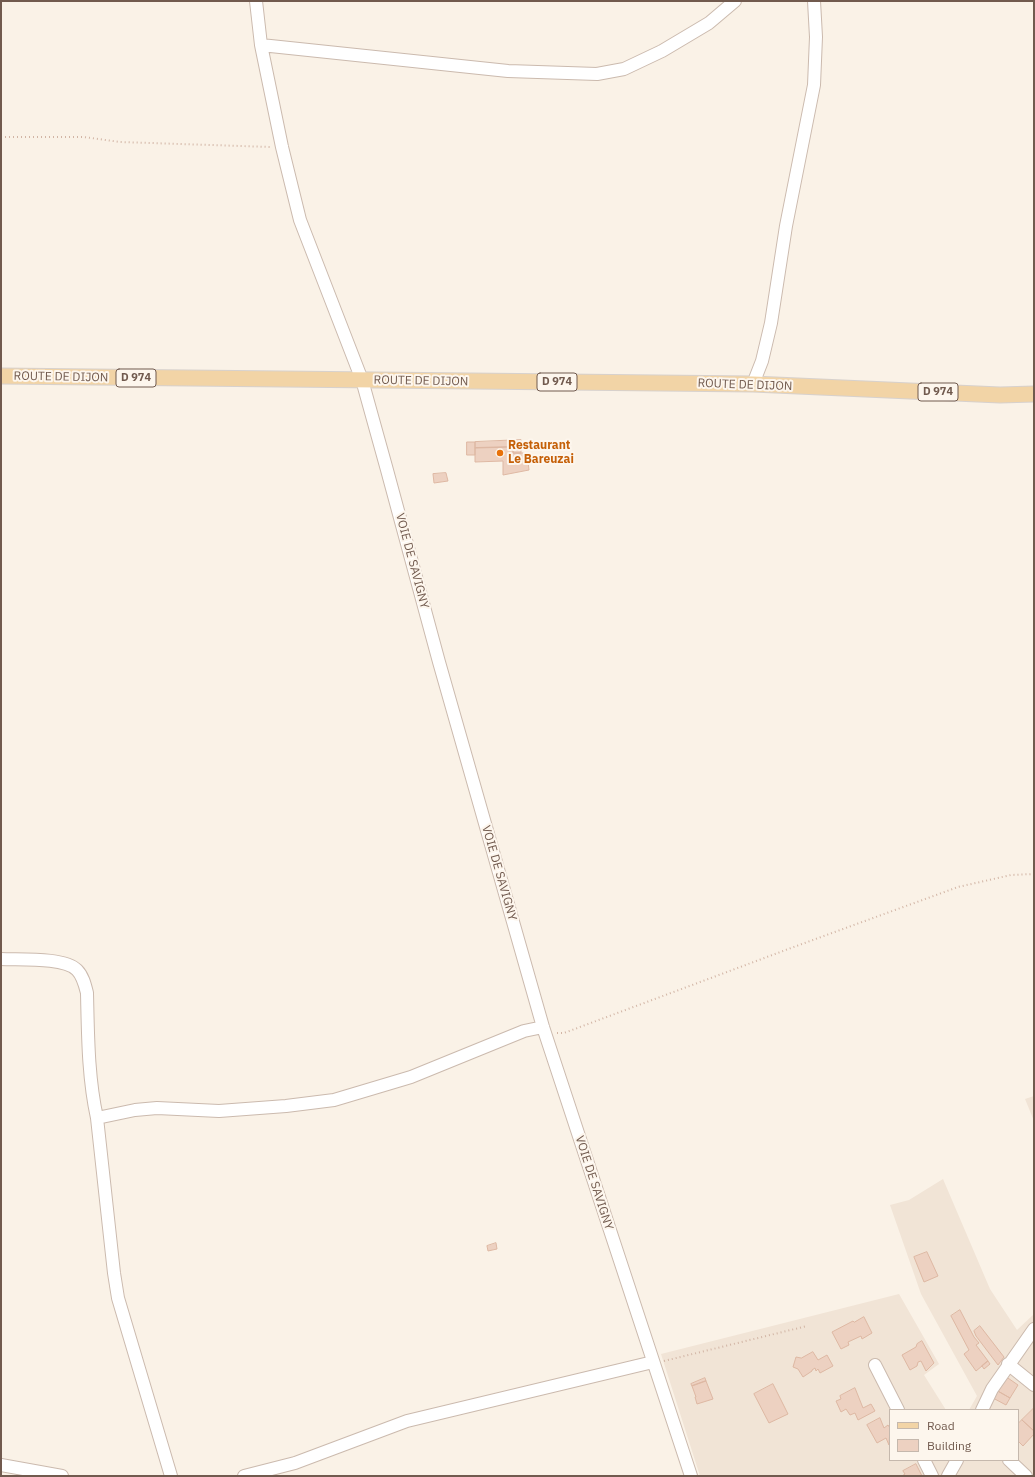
<!DOCTYPE html>
<html>
<head>
<meta charset="utf-8">
<style>
	body { margin:0 }
	#map { position:relative; width:1035px; height:1477px; overflow:hidden; background:#faf2e7; font-family:"IBM Plex Sans",sans-serif }
	canvas { display:block }
	.frame { position:absolute; inset:0; border:2px solid #715a4e; pointer-events:none }
	.legend { position:absolute; left:889px; top:1409px; width:130px; height:52px; box-sizing:border-box; background:#fdf6ed; border:1px solid #c5b8ad; margin:0; padding:5px 7px; list-style:none; font-size:12px; color:#715a4e }
	.legend li { display:flex; align-items:center; gap:8px; height:20px }
	.legend b { width:20px; border:1px solid #c5b8ad }
</style>
</head>
<body>
<div id="map">
<canvas width="1035" height="1477"></canvas>
<div class="frame"></div>
<ul class="legend">
<li><b style="height:5px;background:#f2d4a6"></b>Road</li>
<li><b style="height:11px;background:#edd1c1"></b>Building</li>
</ul>
</div>
<script>
const ctx = document.querySelector('canvas').getContext('2d');
ctx.lineJoin = 'round';
function fillPath(path, color) { ctx.fillStyle = color; ctx.fill(path, 'evenodd'); }
function stroke(path, color, width, dash) { ctx.strokeStyle = color; ctx.lineWidth = width; ctx.lineCap = dash ? 'butt' : 'round'; ctx.setLineDash(dash || []); ctx.stroke(path); }
function label(font, color, halo, rows, align = 'center') {
  ctx.font = font + ' "IBM Plex Sans",sans-serif'; ctx.lineWidth = 4; ctx.setLineDash([]); ctx.textBaseline = 'middle'; ctx.strokeStyle = halo; ctx.fillStyle = color; for (const [text, x, y, turn = 0] of rows) {
    ctx.save(); ctx.translate(x, y); ctx.rotate((+turn || 0) * Math.PI / 180); ctx.textAlign = isNaN(turn) ? turn : align; if (halo) ctx.strokeText(text, 0, 0); ctx.fillText(text, 0, 0); ctx.restore();
  }
}
const residential = new Path2D(`
	M1034,1096V1121L1025,1099Z
	M943,1179L990,1289L1017,1330L1034,1314V1476H700L661,1354L899,1294L939,1364L924,1375L946,1410H890V1460H1018V1410H969L977,1396L921,1294L890,1205L909,1200Z`);
const building = new Path2D(`
	M521,440V453H513V447L475,448V442Z
	M467,442H475V455H467Z
	M513,447V453H527L529,470L503,475V461L475,462V448Z
	M446,473L448,481L434,483L433,474Z
	M496,1243L497,1249L488,1251L487,1246Z
	M927,1252L938,1276L924,1282L914,1257Z
	M960,1310L974,1337L979,1343L976,1345L988,1361L976,1371L964,1354L969,1350L951,1316Z
	M864,1317L872,1333L862,1339L861,1336L848,1342L849,1345L841,1349L832,1332L853,1321L854,1322Z
	M980,1326L1004,1357L998,1365L976,1336L974,1331Z
	M922,1341L934,1363L926,1371L921,1361L918,1362L917,1366L910,1370L902,1355L916,1347L917,1344Z
	M813,1352L818,1360L827,1355L833,1366L820,1373L818,1369L816,1371L815,1368L812,1370V1371L803,1377L798,1369L793,1367L796,1357L801,1358Z
	M988,1361L990,1364L984,1369L982,1366Z
	M1005,1376L1018,1385L1010,1398L996,1390Z
	M705,1378L706,1381L692,1386L691,1384Z
	M706,1381L713,1399L697,1404L695,1397H696L692,1386Z
	M773,1384L788,1414L769,1423L754,1394Z
	M855,1388L863,1408L871,1404L875,1411L858,1420L855,1413L850,1415L846,1409L841,1412L836,1401L841,1399L840,1396Z
	M996,1390L1010,1398L1006,1405L993,1398Z
	M1034,1408V1431L1022,1420Z
	M880,1418L884,1428L888,1425L890,1428L889,1445L886,1438L877,1443L867,1425Z
	M1022,1420L1034,1431V1434L1023,1446L1018,1441V1424Z
	M916,1464L922,1476H902L905,1474L903,1471Z`);
const path = new Path2D(`
	M1,137H84L120,142L271,147
	M557,1033H564L791,948L958,887L1011,875L1034,874
	M664,1361L807,1326`);
const minor = new Path2D(`
	M256,1L261,45L282,147L300,220L362,380L387,470L439,662L543,1027L691,1476
	M261,45L508,71L597,74L624,69L662,51L709,23L735,1
	M753,384L762,361L771,323L786,226L814,85L816,37L814,1
	M1,959C20,960 64,957 77,970C83,976 85,985 87,993C88,1035 88,1077 97,1118L114,1273L118,1298L171,1476
	M97,1118L135,1110L157,1108L219,1111L286,1106L334,1100L411,1077L524,1031L543,1027
	M1008,1364L1034,1385
	M875,1365L898,1410
	M982,1410L992,1389L1034,1329
	M924,1460L932,1476
	M1009,1460L1026,1476
	M1,1465L62,1476
	M244,1476L295,1463L407,1421L653,1362
	M948,1476L957,1460`);
const major = new Path2D(`
	M1,376L753,384L1000,395L1034,394`);
const markers = [
	[500,453,4,"#e8710a"]
];
const shields = [
	[136,378,40],
	[557,382,40],
	[938,392,40]
];
const shieldNames = [
	["D 974",136,378],
	["D 974",557,382],
	["D 974",938,392]
];
const streetNames = [
	["ROUTE DE DIJON",61,377,1],
	["ROUTE DE DIJON",421,381,1],
	["ROUTE DE DIJON",745,385,2],
	["VOIE DE SAVIGNY",412,561,75],
	["VOIE DE SAVIGNY",499,873,74],
	["VOIE DE SAVIGNY",594,1183,72]
];
const foodNames = [
	["Restaurant",508,446],
	["Le Bareuzai",508,460]
];
fillPath(residential, '#f1e4d6');
fillPath(building, '#edd1c1');
stroke(building, '#deb8a3', 1);
stroke(minor, '#cbbaae', 14);
stroke(major, '#d7d1cd', 17);
stroke(path, '#d2b5a5', 2, [1, 3]);
stroke(minor, '#fff', 12);
stroke(major, '#f2d4a6', 15);
for (const [x, y, r, color] of markers) { const dot = new Path2D(); dot.arc(x, y, r, 0, 2 * Math.PI); ctx.fillStyle = color; ctx.fill(dot); stroke(dot, '#fdf6ed', 1.5); }
for (const [x, y, w] of shields) { const box = new Path2D(); box.roundRect(x - w / 2, y - 9, w, 18, 3); ctx.fillStyle = '#fdf6ed'; ctx.fill(box); stroke(box, '#715a4e', 1); }
label('bold 11px', '#715a4e', null, shieldNames);
label('12px', '#715a4e', '#fdf6ed', streetNames);
label('bold 12px', '#c56008', '#fdf6ed', foodNames, 'left');
</script>
</body>
</html>
